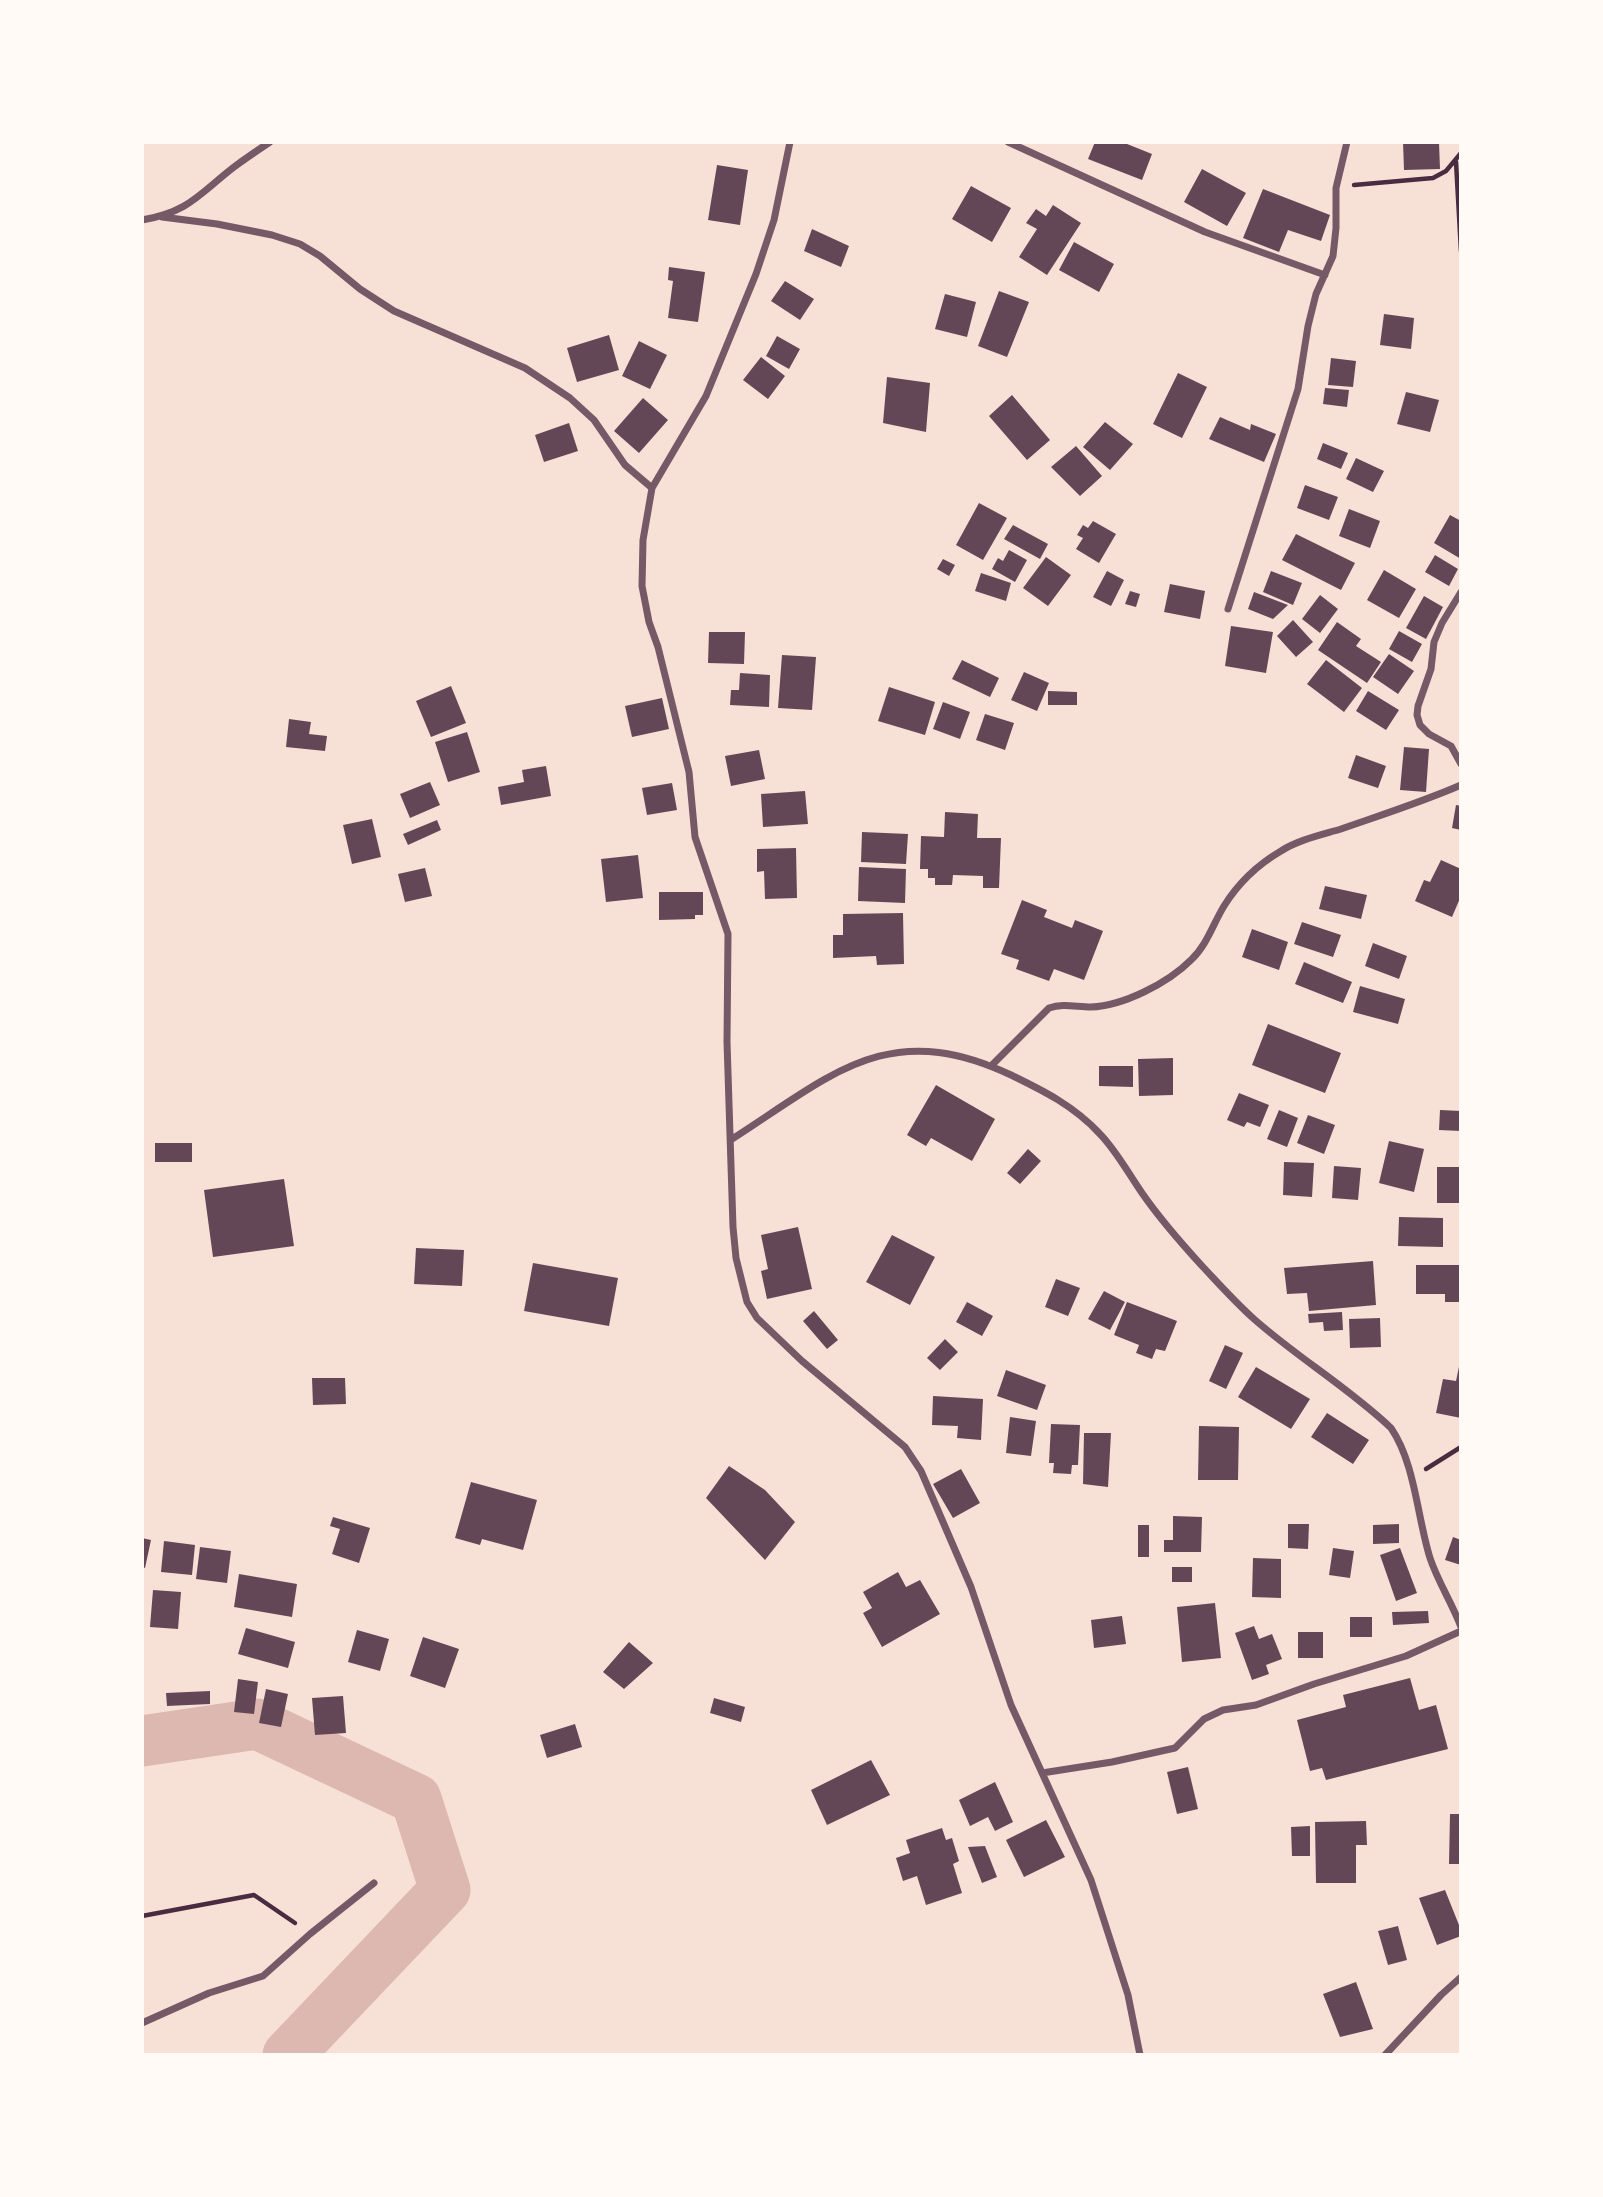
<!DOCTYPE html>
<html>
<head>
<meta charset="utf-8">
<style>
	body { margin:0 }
	#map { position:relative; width:1603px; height:2197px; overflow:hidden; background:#f7e1d7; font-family:"Titillium Web",sans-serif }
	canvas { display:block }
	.frame { position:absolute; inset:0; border:144px solid #fffaf5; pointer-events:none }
</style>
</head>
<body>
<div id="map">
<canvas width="1603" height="2197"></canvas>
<div class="frame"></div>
</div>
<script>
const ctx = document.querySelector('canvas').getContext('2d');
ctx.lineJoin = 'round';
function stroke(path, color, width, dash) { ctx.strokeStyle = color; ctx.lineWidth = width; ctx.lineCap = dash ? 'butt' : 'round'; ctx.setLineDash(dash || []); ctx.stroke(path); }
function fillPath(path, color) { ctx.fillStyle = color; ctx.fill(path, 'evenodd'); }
const river = new Path2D(`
	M142,1741L257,1724L416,1799L445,1890L288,2055`);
const building = new Path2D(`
	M1095,142H1122L1152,154L1142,180L1088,159Z
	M1403,142H1439L1440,169L1404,170Z
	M717,165L748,170L740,225L708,220Z
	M1202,169L1246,193L1227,226L1184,202Z
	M971,186L1011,208L992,242L952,219Z
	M1263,189L1330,215L1321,241L1288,230L1279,252L1243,238Z
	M1053,205L1081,223L1047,275L1019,257L1037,229L1026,223L1036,209L1046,216Z
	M812,229L849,246L841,267L804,251Z
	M1074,242L1114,264L1099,292L1059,270Z
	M669,267L705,272L698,322L668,318L673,281L668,280Z
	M785,281L814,299L800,320L771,301Z
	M999,291L1029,302L1007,357L978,346Z
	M945,294L976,302L967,337L935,329Z
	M1384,314L1414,318L1411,349L1380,345Z
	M609,335L619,370L577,382L567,348Z
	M777,336L800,349L789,369L766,356Z
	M639,341L667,355L650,389L622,376Z
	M761,357L785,376L768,399L743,380Z
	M1331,358L1356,361L1353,387L1328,385Z
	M1178,373L1207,387L1182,438L1153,424Z
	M887,377L930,383L926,432L883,423Z
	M1325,388L1349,390L1347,407L1323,404Z
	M1406,392L1439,400L1430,432L1397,424Z
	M1012,395L1050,440L1027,460L989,416Z
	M643,398L668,420L639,453L614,431Z
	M1220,417L1250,430L1251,424L1276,434L1264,462L1209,439Z
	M1105,422L1133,444L1110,470L1083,447Z
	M569,423L578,451L544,462L535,435Z
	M1323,443L1348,453L1341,469L1317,459Z
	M1076,446L1102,476L1080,496L1051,467Z
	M1356,458L1384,471L1373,492L1346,479Z
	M1305,485L1338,497L1329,520L1297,508Z
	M979,503L1007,518L983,560L956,545Z
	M1349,509L1380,521L1370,548L1339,536Z
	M1450,515L1461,521V559L1434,543Z
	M1093,521L1116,534L1099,563L1076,549L1083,538L1077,535L1083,525L1088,528Z
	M1013,525L1048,544L1040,559L1004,539Z
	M1296,534L1355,563L1341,590L1282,560Z
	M1009,550L1027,560L1015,582L992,569L998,558L1003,561Z
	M1435,555L1458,569L1449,586L1425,572Z
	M1046,557L1071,575L1048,606L1023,588Z
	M943,559L955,565L949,576L937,569Z
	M1384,570L1416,589L1399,618L1367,600Z
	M1107,571L1124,580L1111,606L1093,597Z
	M1271,571L1302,583L1293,605L1263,592Z
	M981,573L1011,583L1006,601L975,591Z
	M1170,584L1205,591L1200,619L1164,612Z
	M1130,591L1140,594L1136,607L1125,604Z
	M1254,592L1288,605L1273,619L1248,609Z
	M1320,595L1338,609L1320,633L1302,619Z
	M1424,596L1443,607L1426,639L1406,628Z
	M1293,620L1313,642L1296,657L1277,636Z
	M1337,622L1361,639L1356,646L1381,662L1367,683L1318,650Z
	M1231,626L1273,632L1266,673L1225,666Z
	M1399,631L1422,644L1412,662L1389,649Z
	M709,632H745L744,664L708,663Z
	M1389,654L1414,671L1398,694L1373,677Z
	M782,655L816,657L812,710L778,708Z
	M962,660L999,678L990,697L952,679Z
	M1326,660L1362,688L1344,712L1307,684Z
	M1024,672L1049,683L1037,711L1011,700Z
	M740,673L770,675L769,707L730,705L731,690H739Z
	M451,686L466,723L431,737L416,701Z
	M889,687L935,702L925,735L878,721Z
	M1048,691L1077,692V705H1048Z
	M1368,691L1399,710L1386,730L1356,711Z
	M662,698L669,729L632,737L625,706Z
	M943,702L970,712L960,739L933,729Z
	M985,714L1014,723L1005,750L976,740Z
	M289,719L311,722L309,734L327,736L325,751L286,747Z
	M467,732L480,772L448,782L435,742Z
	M1404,747L1429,749L1426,792L1400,790Z
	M759,750L765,779L731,786L725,756Z
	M1356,755L1386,766L1378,788L1348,778Z
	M546,766L551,796L501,805L498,787L524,782L522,770Z
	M430,782L440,805L410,818L400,794Z
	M672,783L677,810L647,815L642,788Z
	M805,791L808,824L763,827L761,794Z
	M1456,805L1461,806V830L1452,828Z
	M945,812L978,814L977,838H1001L999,888H983V876L953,875L952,885H935V878H928V869H920L921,836L944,837Z
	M372,819L381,857L352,864L343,825Z
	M437,820L441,830L408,845L403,834Z
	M862,832L908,834L906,864L861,862Z
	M796,848L797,898L765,899L764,871L757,872V849Z
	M638,855L643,898L606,902L601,859Z
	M1441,860L1461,869V896L1452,917L1415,901L1424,880L1430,882Z
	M859,867L906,869L905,903L858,901Z
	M425,868L432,896L405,902L398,874Z
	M1325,886L1367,895L1361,919L1319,909Z
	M659,892H703V915H695V919L659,920Z
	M1022,900L1047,910L1044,917L1072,928L1075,920L1103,931L1084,980L1054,969L1049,981L1016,969L1019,960L1001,954Z
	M903,913L904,964L877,965L876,956L833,958V935H843V914Z
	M1302,922L1341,935L1333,957L1294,944Z
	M1252,929L1288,942L1279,970L1242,957Z
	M1373,943L1407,956L1399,979L1365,966Z
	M1304,962L1352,982L1343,1003L1295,984Z
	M1360,986L1405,999L1398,1024L1353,1012Z
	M1268,1024L1341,1053L1325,1093L1252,1065Z
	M1173,1058V1095L1139,1096L1138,1059Z
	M1099,1066H1133V1087L1099,1086Z
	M936,1085L995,1119L972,1161L931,1138L926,1146L907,1135Z
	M1239,1093L1269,1105L1260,1127L1247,1122L1244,1127L1227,1120Z
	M1279,1110L1298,1118L1287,1147L1267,1139Z
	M1440,1110L1461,1111V1131L1439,1130Z
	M1308,1115L1335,1125L1324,1154L1297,1143Z
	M1389,1141L1424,1149L1414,1192L1379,1183Z
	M155,1143H192V1162H155Z
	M1028,1149L1041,1161L1020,1184L1007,1173Z
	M1284,1162L1314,1163L1312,1197L1283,1195Z
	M1334,1166L1361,1168L1358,1200L1332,1198Z
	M1437,1167H1461V1203H1437Z
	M284,1179L294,1246L213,1257L204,1190Z
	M1399,1217L1443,1218V1247L1398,1246Z
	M798,1227L812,1289L767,1299L761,1271L768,1269L761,1235Z
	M892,1235L935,1257L910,1305L866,1282Z
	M416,1248L464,1250L462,1286L414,1284Z
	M1373,1261L1376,1305L1309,1311L1307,1293L1287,1294L1284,1268Z
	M533,1263L618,1278L609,1326L524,1311Z
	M1416,1265H1461V1302H1445V1294H1416Z
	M1056,1279L1080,1288L1068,1316L1045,1307Z
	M1104,1291L1125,1302L1110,1330L1088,1319Z
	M967,1302L993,1316L982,1336L956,1322Z
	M1127,1302L1177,1321L1165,1351L1156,1349L1152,1359L1136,1353L1139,1345L1114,1335Z
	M814,1311L838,1340L827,1349L803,1321Z
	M1342,1312L1343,1330L1324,1331L1323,1322L1309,1323L1308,1314Z
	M1380,1318L1381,1347L1350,1348L1349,1319Z
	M945,1339L958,1352L940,1370L927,1358Z
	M1225,1345L1243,1353L1226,1389L1209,1381Z
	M1460,1362L1461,1418L1436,1413L1443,1379L1456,1381Z
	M1256,1367L1310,1399L1291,1429L1238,1397Z
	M1006,1370L1046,1385L1037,1410L997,1396Z
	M312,1378H345L346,1404L313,1405Z
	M933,1396L983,1399L981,1440L957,1438L958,1426L932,1425Z
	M1327,1413L1369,1440L1353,1464L1311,1437Z
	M1010,1417L1036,1421L1031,1456L1006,1453Z
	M1051,1424L1080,1425L1078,1465H1072L1071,1474L1053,1473L1054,1463H1049Z
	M1199,1426L1239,1427L1238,1480H1198Z
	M1084,1433H1111L1108,1487L1083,1484Z
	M729,1466L765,1490L795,1522L765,1560L706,1498Z
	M961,1469L980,1503L953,1518L933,1484Z
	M471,1482L537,1500L523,1550L482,1539L480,1545L455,1538Z
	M1173,1516L1202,1517L1201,1552H1164V1540H1173Z
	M333,1517L370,1528L359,1563L332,1554L340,1529L330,1526Z
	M1288,1524H1309L1308,1549L1288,1548Z
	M1399,1524V1543L1373,1544V1525Z
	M1138,1525H1149V1557H1138Z
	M1453,1537L1461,1540V1565L1445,1560Z
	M142,1538L151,1540L145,1568L142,1567Z
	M164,1541L195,1545L192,1575L161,1572Z
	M200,1547L231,1551L227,1583L196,1579Z
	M1333,1548L1354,1551L1350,1578L1329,1575Z
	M1400,1548L1417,1593L1396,1601L1380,1555Z
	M1253,1558L1281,1559V1598L1252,1597Z
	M1172,1567H1192V1582H1172Z
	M898,1572L906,1587L920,1580L940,1614L882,1647L863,1613L872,1608L863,1592Z
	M239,1574L297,1584L292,1617L234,1607Z
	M153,1590L181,1592L178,1629L150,1627Z
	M1215,1603L1221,1658L1182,1662L1177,1607Z
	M1428,1611L1429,1623L1393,1625L1392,1612Z
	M1122,1616L1126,1644L1094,1648L1091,1620Z
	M1350,1617H1372V1637H1350Z
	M1254,1626L1259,1639L1272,1634L1282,1659L1266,1665L1269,1674L1252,1680L1235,1633Z
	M246,1628L295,1642L288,1668L238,1654Z
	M357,1630L389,1639L380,1671L348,1662Z
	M1298,1632H1323V1658H1298Z
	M423,1637L459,1649L445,1688L410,1676Z
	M629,1642L653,1663L624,1689L603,1672Z
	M1410,1678L1419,1710L1436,1705L1448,1749L1326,1780L1322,1768L1310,1771L1297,1720L1346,1707L1343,1695Z
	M238,1679L258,1682L254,1714L234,1712Z
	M266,1689L288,1694L281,1727L259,1723Z
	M210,1691V1704L167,1706L166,1693Z
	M343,1696L346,1733L315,1735L312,1698Z
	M714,1698L745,1707L741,1722L710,1713Z
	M575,1724L582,1747L547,1758L540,1735Z
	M871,1760L890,1795L827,1825L811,1790Z
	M1188,1767L1198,1809L1177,1814L1167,1772Z
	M995,1782L1013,1822L995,1831L988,1817L970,1826L959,1800Z
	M1450,1814H1461V1864H1449Z
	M1046,1820L1065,1857L1024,1877L1006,1840Z
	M1366,1821L1367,1845H1356V1883H1316L1315,1822Z
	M1310,1826V1856H1292L1291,1827Z
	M942,1828L946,1840L952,1838L959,1861L953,1864L962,1893L926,1905L917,1876L903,1881L896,1858L910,1853L906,1840Z
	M985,1846L997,1877L982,1883L968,1847Z
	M1445,1890L1461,1930V1936L1437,1945L1419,1898Z
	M1398,1926L1407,1960L1388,1965L1378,1931Z
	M1356,1982L1373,2029L1340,2037L1323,1994Z`);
const path = new Path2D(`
	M1456,162L1461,251
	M1354,185L1433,178L1446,171L1461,153
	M1426,1469L1461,1447
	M142,1916L254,1895L295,1923`);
const minor = new Path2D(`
	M790,142L774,220L756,274L706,396L652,488L643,540L642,586L649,622L658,647L689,772L695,837L728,934L727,1042L733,1227L736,1258L747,1302L757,1318L802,1361L905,1447L921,1471L971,1587L1011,1705L1091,1880L1128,1995L1140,2055
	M1008,142L1205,232L1325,275
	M162,217L217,224L272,235L300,244L320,256L360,289L394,311L525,368L570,398L594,420L625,465L652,488
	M142,220C189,212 199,194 234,167C246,158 258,150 270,142
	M1461,592L1442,623L1434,642L1431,669L1418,706L1417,715L1420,725L1429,734L1451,746L1461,764
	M1228,609L1298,389L1308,326L1316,294L1333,256L1336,228V188L1347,142
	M991,1066L1049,1008C1063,1003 1076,1007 1091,1007C1123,1006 1168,983 1191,960C1207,945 1213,924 1224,906C1239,882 1257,865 1281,851C1298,840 1321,835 1341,829C1381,815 1422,802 1461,785
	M732,1139C832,1075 888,1017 1011,1075C1044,1091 1074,1106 1099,1133C1116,1150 1128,1173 1142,1193C1160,1219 1181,1243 1203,1267C1219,1284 1236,1303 1254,1319C1298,1358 1349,1388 1391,1428C1415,1463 1417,1516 1430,1558C1438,1582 1452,1603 1461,1627
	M1042,1773L1112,1762L1175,1748L1204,1719L1223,1710L1256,1705L1314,1684L1406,1656L1461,1631
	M142,2023L209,1993L263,1976L310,1934L374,1883
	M1385,2055L1441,1995L1461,1977`);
stroke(river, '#dcb8b0', 51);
fillPath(building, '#644757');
stroke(path, '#4a2c40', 4.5);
stroke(minor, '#755966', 7);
</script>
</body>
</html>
